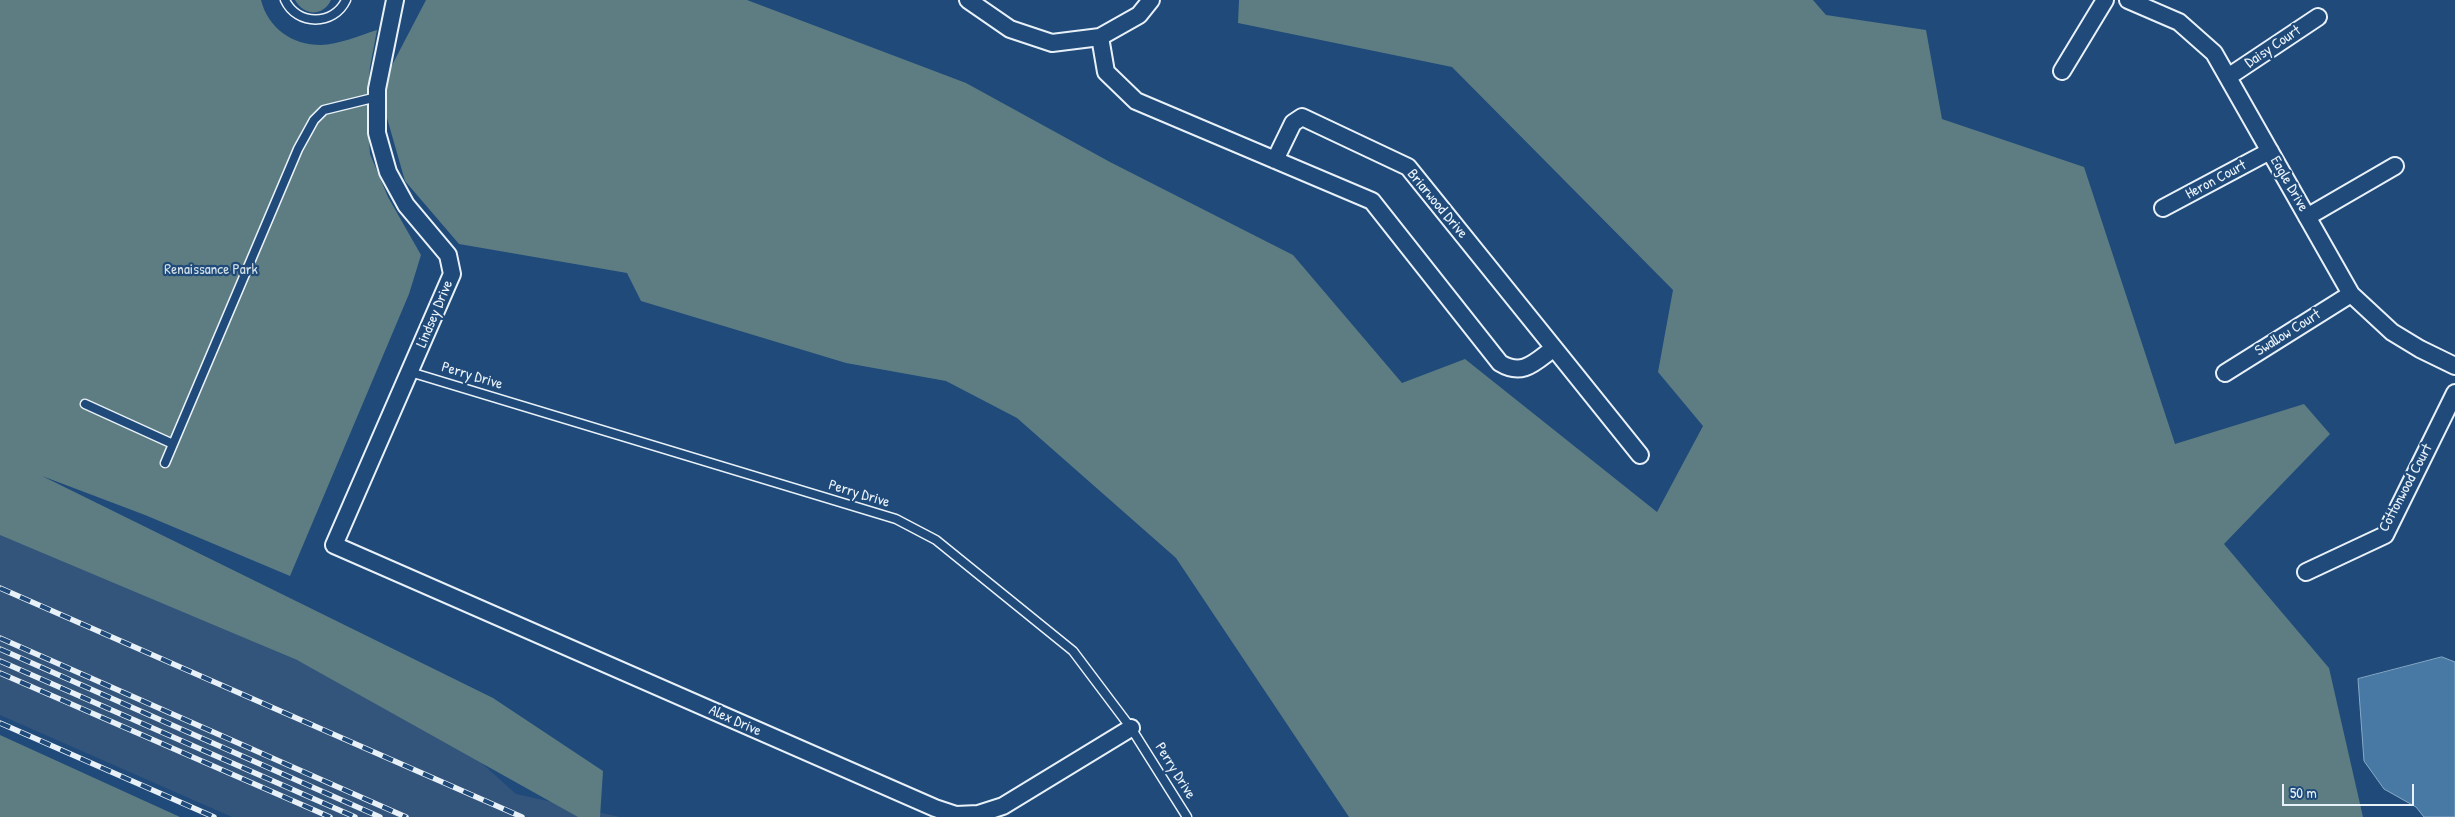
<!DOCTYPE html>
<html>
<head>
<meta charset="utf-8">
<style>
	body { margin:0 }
	#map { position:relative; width:2455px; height:817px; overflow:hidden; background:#1f4a7a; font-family:"Patrick Hand",sans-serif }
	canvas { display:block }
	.scale { position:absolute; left:2282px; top:784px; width:132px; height:22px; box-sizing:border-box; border:2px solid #e8f1f8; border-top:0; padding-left:6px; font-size:15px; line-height:18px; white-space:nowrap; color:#e8f1f8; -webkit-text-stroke:4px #1f4a7a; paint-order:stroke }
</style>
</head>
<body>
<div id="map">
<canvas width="2455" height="817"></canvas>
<div class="scale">50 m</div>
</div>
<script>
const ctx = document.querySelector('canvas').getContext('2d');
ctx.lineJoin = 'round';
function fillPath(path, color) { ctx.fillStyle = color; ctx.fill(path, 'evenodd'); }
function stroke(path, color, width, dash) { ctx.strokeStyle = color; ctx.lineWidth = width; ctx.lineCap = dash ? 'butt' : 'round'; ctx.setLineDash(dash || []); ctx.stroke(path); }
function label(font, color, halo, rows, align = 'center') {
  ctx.font = font + ' "Patrick Hand",sans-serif'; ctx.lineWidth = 4.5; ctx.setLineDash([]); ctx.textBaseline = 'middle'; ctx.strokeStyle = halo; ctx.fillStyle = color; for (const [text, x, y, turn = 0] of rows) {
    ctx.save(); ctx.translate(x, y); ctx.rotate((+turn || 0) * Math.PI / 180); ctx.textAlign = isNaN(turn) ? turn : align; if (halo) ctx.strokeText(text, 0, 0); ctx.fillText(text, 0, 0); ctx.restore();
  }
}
const built = new Path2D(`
	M0,530L435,721L516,794L620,817H232L0,715Z`);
const green = new Path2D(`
	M0,0H261C268,28 292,45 321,45C337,45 361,35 377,30L370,67L367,105L370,154L388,197L421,255L409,294L290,576L145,515L42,476L493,698L603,771L600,817H578L297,660L0,535Z
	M295,0H331C323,17 304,16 295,0Z
	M426,0H747L966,83L1110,162L1293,255L1402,383L1465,359L1657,512L1703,426L1658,372L1673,290L1452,67L1238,23L1239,0H1813L1826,15L1926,30L1942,119L2084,167L2175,444L2304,404L2330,434L2224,544L2329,668L2363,817H1349L1176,558L1017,418L946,381L846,363L641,301L627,273L459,244L405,181L379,90Z
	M0,735L180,817H0Z`);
const water = new Path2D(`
	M2442,657L2455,662V817H2424L2416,807L2384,789L2364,761L2358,679Z`);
const service = new Path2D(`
	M285,0C297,26 334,26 346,0
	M410,372L896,519L936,540L1073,651L1131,728L1187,817
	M85,404L173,444
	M165,463L298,149L314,120L324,110L377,97`);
const minor = new Path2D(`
	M395,0L377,89V133L388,172L406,205L448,255L452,274L334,545L935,808L956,815L978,814L1003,806L1131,728
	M968,0L1010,29L1052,43L1100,37L1139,15L1151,0
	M2128,0L2179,22L2214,53L2351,294L2392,332L2420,349L2455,366
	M1100,37L1106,72L1136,101L1372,201L1500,363C1523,377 1535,362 1554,348L1640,455
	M2062,71L2105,0
	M2228,77L2318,17
	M1275,160L1293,123L1302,117L1408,167L1554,348
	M2163,208L2270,151
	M2307,217L2395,166
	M2225,373L2351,294
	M2306,572L2385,535L2455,393`);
const rail = new Path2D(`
	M0,588L522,817
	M0,638L406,817
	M0,649L380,817
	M0,661L355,817
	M0,673L330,817
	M0,723L214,817`);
const streetNames = [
	["Daisy Court",2273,47,-34],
	["Heron Court",2216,180,-28],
	["Eagle Drive",2289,184,60],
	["Briarwood Drive",1437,204,50],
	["Lindsey Drive",435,314,-67],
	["Swallow Court",2288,333,-32],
	["Perry Drive",472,376,17],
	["Cottonwood Court",2406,488,-62],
	["Perry Drive",859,494,17],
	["Alex Drive",735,721,24],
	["Perry Drive",1175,771,58]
];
const parkNames = [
	["Renaissance Park",211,270]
];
fillPath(built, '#33557c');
fillPath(green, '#5d7d82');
fillPath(water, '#4779a4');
stroke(water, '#87a9c6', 1);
stroke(service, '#e8f1f8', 11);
stroke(minor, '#e8f1f8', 20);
stroke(service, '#1f4a7a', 8);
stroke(minor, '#1f4a7a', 16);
stroke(rail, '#e8f1f8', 5.5);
stroke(rail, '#1f4a7a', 4, [11]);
label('15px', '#e8f1f8', '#1f4a7a', streetNames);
label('15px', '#d3e0e6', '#1f4a7a', parkNames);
</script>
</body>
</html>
